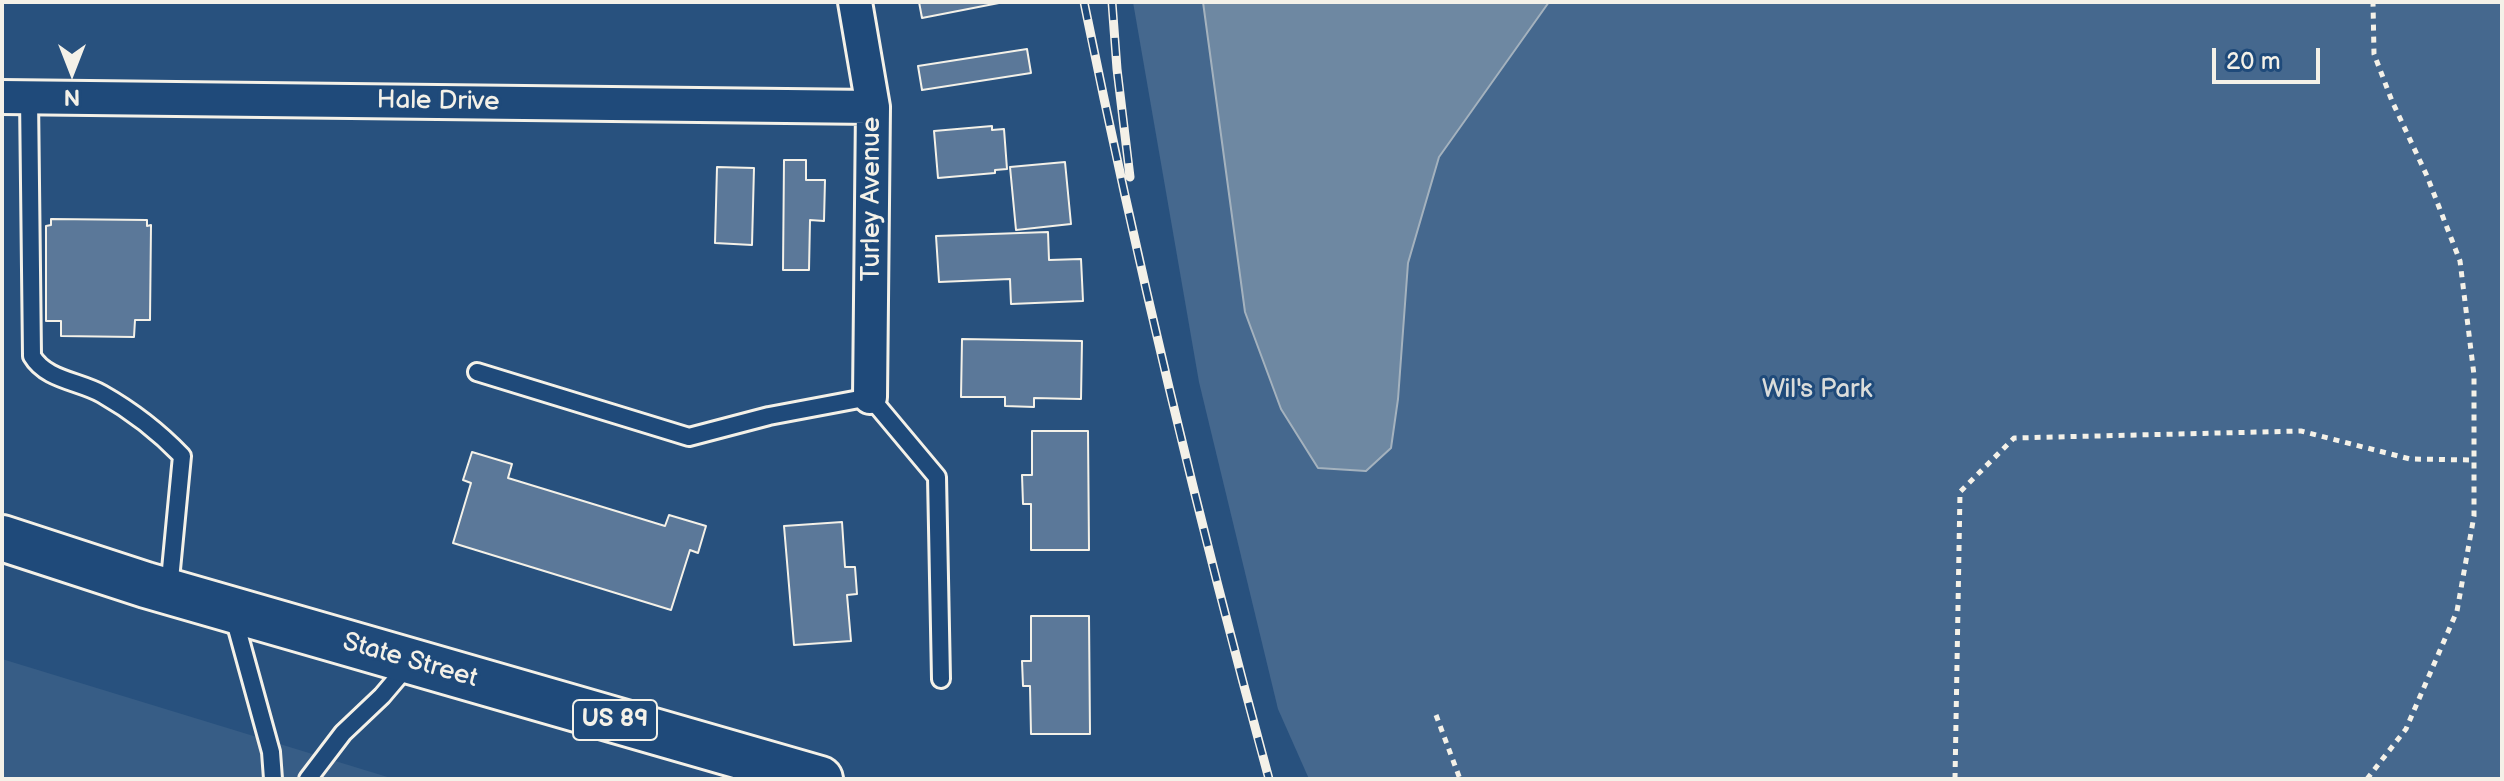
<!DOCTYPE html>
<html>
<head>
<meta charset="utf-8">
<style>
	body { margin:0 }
	#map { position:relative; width:2504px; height:781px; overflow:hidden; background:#28517e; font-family:"Balsamiq Sans",sans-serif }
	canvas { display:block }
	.frame { position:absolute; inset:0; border:4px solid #f4f1e8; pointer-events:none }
	.north { position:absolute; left:32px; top:32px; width:80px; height:80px; -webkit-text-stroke:6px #1f4a7a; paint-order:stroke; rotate:180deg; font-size:22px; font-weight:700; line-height:32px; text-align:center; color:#f4f1e8 }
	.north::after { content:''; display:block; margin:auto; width:28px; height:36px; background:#f4f1e8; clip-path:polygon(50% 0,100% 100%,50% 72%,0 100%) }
	.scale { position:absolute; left:2212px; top:48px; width:108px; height:36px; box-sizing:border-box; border:4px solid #f4f1e8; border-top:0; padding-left:10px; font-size:24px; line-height:28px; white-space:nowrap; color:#f4f1e8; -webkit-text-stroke:6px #1f4a7a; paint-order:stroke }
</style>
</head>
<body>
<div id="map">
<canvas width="2504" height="781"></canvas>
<div class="frame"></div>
<div class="north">N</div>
<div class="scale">20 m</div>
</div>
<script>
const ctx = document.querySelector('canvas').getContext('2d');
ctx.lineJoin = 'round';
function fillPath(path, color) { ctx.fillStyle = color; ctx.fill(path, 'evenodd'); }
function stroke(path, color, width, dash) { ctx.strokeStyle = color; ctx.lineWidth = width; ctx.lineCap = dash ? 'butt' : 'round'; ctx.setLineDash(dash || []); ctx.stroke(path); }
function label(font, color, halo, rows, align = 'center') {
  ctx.font = font + ' "Balsamiq Sans",sans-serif'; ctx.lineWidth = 6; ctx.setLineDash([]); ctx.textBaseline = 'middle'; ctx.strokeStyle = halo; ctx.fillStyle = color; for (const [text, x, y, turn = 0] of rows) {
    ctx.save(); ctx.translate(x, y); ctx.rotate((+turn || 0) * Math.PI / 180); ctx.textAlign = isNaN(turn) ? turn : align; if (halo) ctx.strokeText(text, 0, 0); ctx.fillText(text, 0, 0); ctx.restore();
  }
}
const built = new Path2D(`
	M2,659L394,779H2Z`);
const green = new Path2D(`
	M1133,2H2502V779H1309L1278,709L1199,382Z`);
const water = new Path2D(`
	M1203,2H1549L1439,157L1408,263L1398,399L1391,448L1366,471L1318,468L1281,409L1245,312Z`);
const building = new Path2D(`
	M919,2H1004L922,18Z
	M1027,49L1031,73L922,90L918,66Z
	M992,126V130L1004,129L1007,169L995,170V173L938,178L934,131Z
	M784,160H806V180H825L824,221L810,220L809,270H783Z
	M1065,162L1071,224L1016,230L1010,167Z
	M717,167L754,168L752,245L715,243Z
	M51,219L147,220V226L151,225L150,320H135L134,337L61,336V321H46V226L51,225Z
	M1048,232L1049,260L1081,259L1083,301L1011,304L1010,279L939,282L936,236Z
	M962,339L1082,341L1081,399L1034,398V407L1005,406V397H961Z
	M1032,431H1088L1089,550H1031V504H1023L1022,475H1032Z
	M472,452L512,464L508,478L665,526L669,515L706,526L698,553L690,550L671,610L453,543L471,483L463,480Z
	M842,522L845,567H855L857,594L847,595L851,641L794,645L784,526Z
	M1031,616H1089L1090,734H1031L1030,686H1023L1022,661H1031Z`);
const path = new Path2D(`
	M1436,715L1460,779
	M1955,779L1960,492L2014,438L2301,431L2410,459L2474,460
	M2367,779L2406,729L2457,611L2474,516V375L2460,261L2427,176L2392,101L2374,54L2373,2`);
const service = new Path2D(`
	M29,97L32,356C46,380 79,381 102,394C132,411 158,431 182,456L169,590
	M477,372L689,437L769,416L870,397L937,477L941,679
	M233,614L271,752L273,779
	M308,779L343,733L382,696L410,663`);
const minor = new Path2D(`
	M855,2L873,107L870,397
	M2,97L873,107`);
const primary = new Path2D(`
	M2,538L146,585L820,779`);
const rail = new Path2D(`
	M1084,2C1137,263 1199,522 1269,779
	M1112,2L1117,69L1130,177`);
const shields = [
	[615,720,84]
];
const shieldNames = [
	["US 89",615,720]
];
const streetNames = [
	["Hale Drive",438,102,1],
	["Turley Avenue",872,199,-90],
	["State Street",410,661,16]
];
const parkNames = [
	["Wil's Park",1817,390]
];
fillPath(built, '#375d86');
fillPath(green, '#45688e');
fillPath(water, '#6e88a2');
stroke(water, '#a4b2be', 2);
fillPath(building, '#5b7899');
stroke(building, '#f4f1e8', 2);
stroke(service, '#f4f1e8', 22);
stroke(minor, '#f4f1e8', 38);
stroke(primary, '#f4f1e8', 50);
stroke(path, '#f4f1e8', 5, [6, 6]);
stroke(service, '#1f4a7a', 16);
stroke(minor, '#1f4a7a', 32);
stroke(primary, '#1f4a7a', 44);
stroke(rail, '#f4f1e8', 9);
stroke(rail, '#1f4a7a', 6, [18]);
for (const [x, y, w] of shields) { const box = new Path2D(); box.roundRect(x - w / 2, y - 20, w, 40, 6); ctx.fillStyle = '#1f4a7a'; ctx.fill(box); stroke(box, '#f4f1e8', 2); }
label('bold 24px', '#f4f1e8', null, shieldNames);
label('26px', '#f4f1e8', '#1f4a7a', streetNames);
label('26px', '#dadcda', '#1f4a7a', parkNames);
</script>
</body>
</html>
